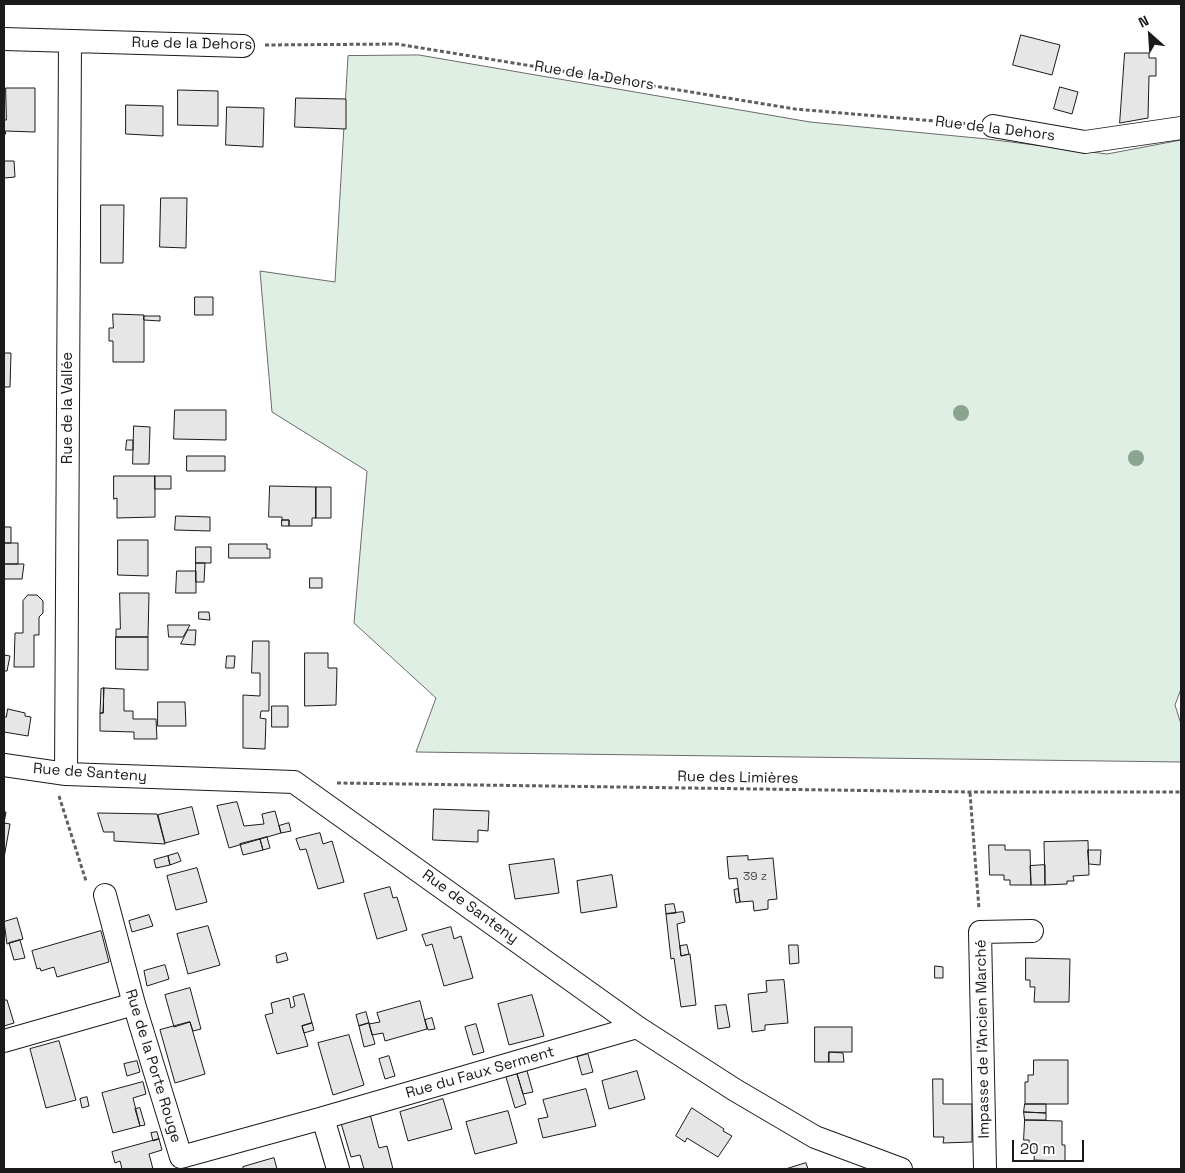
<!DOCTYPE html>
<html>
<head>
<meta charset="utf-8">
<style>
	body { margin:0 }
	#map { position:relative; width:1185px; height:1173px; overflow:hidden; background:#fff; font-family:"Space Grotesk",sans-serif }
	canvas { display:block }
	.frame { position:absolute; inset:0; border:5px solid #1a1a1a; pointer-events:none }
	.north { position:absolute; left:1125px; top:10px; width:50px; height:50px; -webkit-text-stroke:4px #fff; paint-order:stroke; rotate:334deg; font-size:14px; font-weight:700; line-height:20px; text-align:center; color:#1a1a1a }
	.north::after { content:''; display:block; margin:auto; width:18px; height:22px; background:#1a1a1a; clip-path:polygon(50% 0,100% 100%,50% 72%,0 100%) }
	.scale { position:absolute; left:1012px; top:1140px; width:72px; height:22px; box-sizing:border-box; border:2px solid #1a1a1a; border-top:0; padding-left:6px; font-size:15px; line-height:18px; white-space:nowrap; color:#1a1a1a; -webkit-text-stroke:4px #fff; paint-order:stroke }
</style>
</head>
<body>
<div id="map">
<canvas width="1185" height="1173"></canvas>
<div class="frame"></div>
<div class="north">N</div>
<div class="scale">20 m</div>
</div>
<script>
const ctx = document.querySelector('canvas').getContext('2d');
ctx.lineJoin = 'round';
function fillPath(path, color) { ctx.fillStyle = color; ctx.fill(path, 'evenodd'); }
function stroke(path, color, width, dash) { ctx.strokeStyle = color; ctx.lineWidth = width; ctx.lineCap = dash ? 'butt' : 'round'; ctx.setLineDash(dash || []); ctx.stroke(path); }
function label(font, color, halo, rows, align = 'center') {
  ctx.font = font + ' "Space Grotesk",sans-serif'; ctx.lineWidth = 4; ctx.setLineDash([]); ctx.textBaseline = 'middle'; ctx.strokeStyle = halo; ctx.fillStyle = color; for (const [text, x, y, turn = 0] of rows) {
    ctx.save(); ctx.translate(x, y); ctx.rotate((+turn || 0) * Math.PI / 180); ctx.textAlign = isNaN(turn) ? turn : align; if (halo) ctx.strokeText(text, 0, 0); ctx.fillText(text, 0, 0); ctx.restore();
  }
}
const green = new Path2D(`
	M419,55L810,122L987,139L1107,154L1181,140V689L1175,705L1181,724V762L416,752L436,698L354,623L367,471L272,412L260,271L335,282L348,56Z`);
const building = new Path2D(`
	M1021,35L1060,45L1052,75L1013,65Z
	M1125,53H1149V58H1156V76H1149L1148,118L1120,123Z
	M1060,87L1078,92L1072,114L1054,109Z
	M6,88H35V132L5,131L6,134H4V120H6Z
	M178,90L218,91V126L178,125Z
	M296,98L346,99V129L295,127Z
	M126,105L163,106V136L126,134Z
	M227,107L264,108L263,147L226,145Z
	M4,161H14L15,177L4,178Z
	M161,198H187L186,248L160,247Z
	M101,205H124L123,263H101Z
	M195,297H213V315H195Z
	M113,314L144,315V362H113V341H109V328H113Z
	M144,316H160V321L144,320Z
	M4,353H11L10,387H4Z
	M175,410H226V440L174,439Z
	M134,426L150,427L149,464H133Z
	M127,440H133V450H126Z
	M187,456H225V471H187Z
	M114,476H155V517L117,518V498L114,499Z
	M155,476H171V489H155Z
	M270,486L316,487V518H312V526H289V520H282V517H269Z
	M316,487H331V518H316Z
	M176,516L210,517V531L175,530Z
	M282,520H289V526H282Z
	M4,527H11V543H4Z
	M118,540H148V576L118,575Z
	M4,543H18V564H4Z
	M229,544H267V549H270V558H229Z
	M196,547H211V563H196Z
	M196,563H205L204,582H196Z
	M4,564H24L22,579H4Z
	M177,571H196V593H176Z
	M310,578H322V588H310Z
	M120,593H149L148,637H116V629H120Z
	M28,595H37L43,601V613L39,617V635H34V667H14L15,633H23V601Z
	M199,612H209L210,620L199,619Z
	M168,625H190L183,637H169Z
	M188,630H196L195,645L181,644Z
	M116,637H148V670L116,669Z
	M253,641H269V711H261L260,718L266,719L265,749L243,748V695L260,696V673H252Z
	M305,653H328V668H337L336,705L305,706Z
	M4,655L10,656L7,671H4Z
	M227,656H235L234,668H226Z
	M104,688L103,713H100L101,689Z
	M104,688L124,689V711H133V719H156L157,739H134V732L100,731V713H103Z
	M158,702H185L186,726H158Z
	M272,706H288V727H272Z
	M8,709L25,713V716L31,717L28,736L4,732V717H6Z
	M237,802L244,826L264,824L262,814L275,811L281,833L229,848L217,806Z
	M192,807L199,834L165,843L158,815Z
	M434,809L489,811L488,831L478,830V842L433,840Z
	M4,812H6L4,823L10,824L4,858Z
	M98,813L157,814L165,844L114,841V832H104Z
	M289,823L291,831L281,833L279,826Z
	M320,833L323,844L332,841L344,882L318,889L306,849L300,850L296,839Z
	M267,837L270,848L263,850L260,839Z
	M260,839L263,850L243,855L240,844Z
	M1088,841L1089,875L1073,876L1074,881H1067V884L1045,885L1044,842Z
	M989,845H1005V850H1030L1031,885H1010V880H1004V875H990Z
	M1088,850H1101L1100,865L1089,864Z
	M178,853L181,861L170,865L168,856Z
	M168,856L170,865L156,868L154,860Z
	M748,856V860L773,858L777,899L768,900V909L754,911L753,901L740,902L737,878L729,879L727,857Z
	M554,859L559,893L515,899L509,865Z
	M1045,865V885H1031L1030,866Z
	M197,868L207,902L176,910L167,876Z
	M612,875L617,907L581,913L577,881Z
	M390,887L393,898L397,897L407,930L377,939L364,894Z
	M738,889L740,902L736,903L734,890Z
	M674,904L676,913L666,914L665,905Z
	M683,912L685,922L677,924L681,956L690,954L696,1005L681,1007L674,958L671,959L666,914Z
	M149,915L153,926L132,932L129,921Z
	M17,918L23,939L7,944L4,922Z
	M208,926L220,965L188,974L177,934Z
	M451,927L454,939L461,936L473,978L444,986L432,944L426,946L422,935Z
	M101,931L109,962L57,977L54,967L41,971L40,968L37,969L32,951Z
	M20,940L25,958L14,960L9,943Z
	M687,945L689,954L681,956L680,946Z
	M789,945H798L799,963L790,964Z
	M286,953L288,960L277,963L276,956Z
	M1026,958L1070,959L1069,1002H1034L1035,987H1030V980H1026Z
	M165,965L169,979L147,986L144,971Z
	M935,966L943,967V978H935Z
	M784,980L788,1023L765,1025V1030L752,1032L748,994L767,992L766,981Z
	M190,988L201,1029L193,1031L190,1022L174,1027L165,995Z
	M304,994L312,1023L302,1026L308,1046L277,1054L265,1015L273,1013L271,1003L289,998L291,1008L295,1006L293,997Z
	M532,995L544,1036L509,1045L498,1004Z
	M4,1000H7L14,1023L4,1026Z
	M420,1001L427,1029L385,1041L383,1033L372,1035L369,1024L380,1022L377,1013Z
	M726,1005L730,1027L718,1029L715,1006Z
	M366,1012L369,1023L359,1026L356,1015Z
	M432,1018L435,1029L428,1030L425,1020Z
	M190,1022L205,1074L175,1083L160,1030Z
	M312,1023L314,1030L304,1033L302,1026Z
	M369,1023L375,1044L364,1047L359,1026Z
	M476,1024L484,1052L473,1055L465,1027Z
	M815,1027H852V1052H829V1062H815Z
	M349,1035L364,1085L333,1095L318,1043Z
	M59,1041L76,1100L46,1108L30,1049Z
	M829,1052L843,1053L844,1062H829Z
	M588,1054L593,1072L582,1075L577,1057Z
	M389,1056L395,1076L385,1079L379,1059Z
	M1034,1060H1068V1104H1025V1082H1028V1075H1033Z
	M137,1061L140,1072L127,1076L124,1064Z
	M527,1071L533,1092L523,1094L517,1074Z
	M637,1071L645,1099L609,1109L602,1081Z
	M517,1074L526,1104L515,1108L506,1077Z
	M933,1079H943V1104H972V1142L943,1143L944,1137H934Z
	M143,1082L146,1094L133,1098L140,1126L113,1133L102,1093Z
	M586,1089L596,1126L543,1138L538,1119L548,1117L543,1100Z
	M87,1097L89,1106L82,1108L80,1099Z
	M443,1099L452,1129L408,1141L400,1112Z
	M1025,1104H1046V1113L1024,1112Z
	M140,1108L145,1125L140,1126L135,1109Z
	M692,1108L724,1129L723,1131L732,1136L718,1157L687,1138L685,1142L676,1136Z
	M508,1111L517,1143L475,1154L466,1122Z
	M1024,1112L1046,1113V1120H1025Z
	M370,1114L379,1148L387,1146L393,1169H364L360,1155L351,1157L341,1123Z
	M1025,1120L1062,1121V1145H1065V1161L1034,1160L1035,1147L1029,1146V1140H1024Z
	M157,1132L159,1139L153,1141L151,1133Z
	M159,1139L162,1150L149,1154L153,1169H122L120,1161L115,1163L112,1152Z
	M274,1158L277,1169H243V1167Z
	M806,1163L808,1169H786Z`);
const path = new Path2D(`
	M265,45L397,44L795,109L970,124
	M337,783L970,792H1181
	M970,793L979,909
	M59,796L86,881`);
const street = new Path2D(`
	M4,39L243,46
	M993,126L1085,142L1181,128
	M4,765L66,774L294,782L637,1027L735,1090L815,1137L901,1169
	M66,774L70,41
	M105,895L134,1004L181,1157L323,1118L338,1169
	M4,1041L134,1004
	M323,1118L637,1027
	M985,1169L980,932L1032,931`);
const trees = [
	[961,413],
	[1136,458]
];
const numberNames = [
	["39 z",755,877]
];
const streetNames = [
	["Rue de la Dehors",192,44,1],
	["Rue de la Dehors",594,76,9],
	["Rue de la Dehors",995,129,7],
	["Rue de la Vallée",68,408,-90],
	["Rue de Santeny",90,773,4],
	["Rue des Limières",738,778,1],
	["Rue de Santeny",470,907,36],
	["Impasse de l'Ancien Marché",983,1039,-91],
	["Rue de la Porte Rouge",153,1066,73],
	["Rue du Faux Serment",480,1073,-16]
];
fillPath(green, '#e0efe3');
stroke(green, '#6a6a6a', 1);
fillPath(building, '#e6e6e6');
stroke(building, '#1a1a1a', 1);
stroke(street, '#1a1a1a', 24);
stroke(path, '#5f5f5f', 3, [4, 2.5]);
stroke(street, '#fff', 22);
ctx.fillStyle = '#8aa48f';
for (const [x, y] of trees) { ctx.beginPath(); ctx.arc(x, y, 8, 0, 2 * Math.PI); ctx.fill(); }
label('12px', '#4d4d4d', null, numberNames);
label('15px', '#1a1a1a', '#fff', streetNames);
</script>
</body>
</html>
